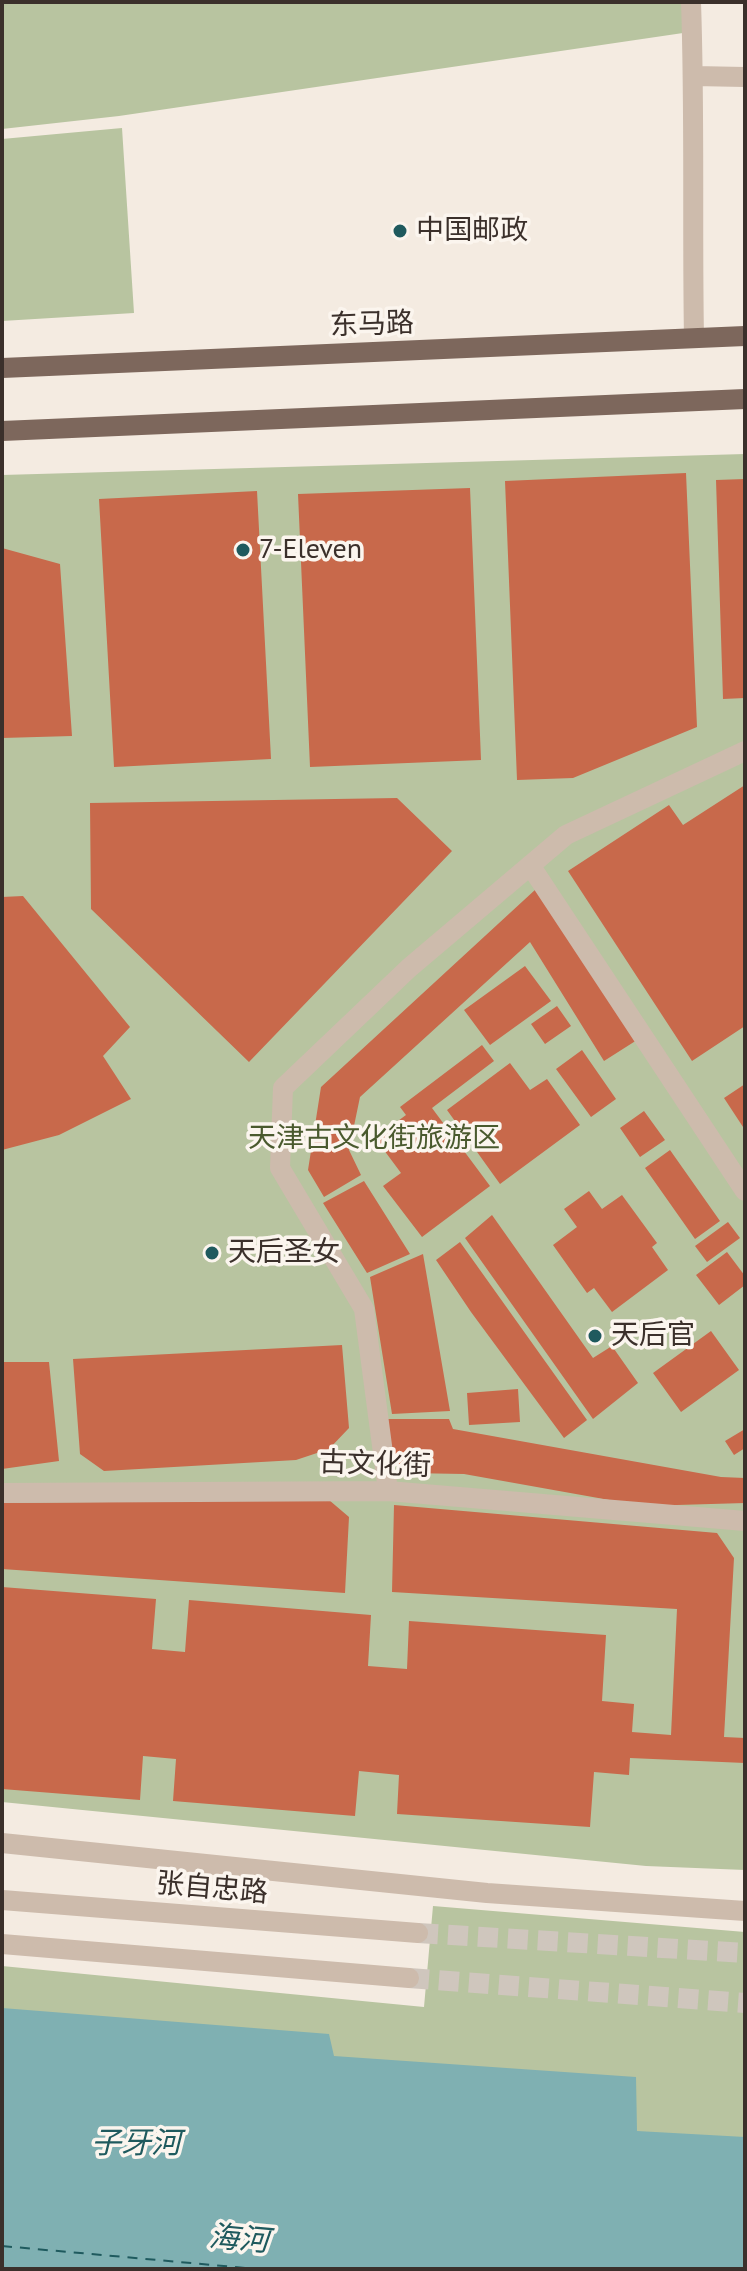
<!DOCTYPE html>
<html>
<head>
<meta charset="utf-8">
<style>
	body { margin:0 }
	#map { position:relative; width:747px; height:2271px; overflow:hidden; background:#f4ebe1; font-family:"PT Sans",sans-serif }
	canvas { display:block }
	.frame { position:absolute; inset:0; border:4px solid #3b302b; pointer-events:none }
</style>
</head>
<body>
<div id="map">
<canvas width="747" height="2271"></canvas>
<div class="frame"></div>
</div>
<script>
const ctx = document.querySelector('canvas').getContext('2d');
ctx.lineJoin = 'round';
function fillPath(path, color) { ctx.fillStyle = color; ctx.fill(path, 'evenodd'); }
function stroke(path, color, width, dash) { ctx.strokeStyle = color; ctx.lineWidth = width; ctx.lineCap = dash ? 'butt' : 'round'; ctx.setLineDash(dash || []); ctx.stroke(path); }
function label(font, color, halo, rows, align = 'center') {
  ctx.font = font + ' "PT Sans","Noto Sans SC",sans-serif'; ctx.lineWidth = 7; ctx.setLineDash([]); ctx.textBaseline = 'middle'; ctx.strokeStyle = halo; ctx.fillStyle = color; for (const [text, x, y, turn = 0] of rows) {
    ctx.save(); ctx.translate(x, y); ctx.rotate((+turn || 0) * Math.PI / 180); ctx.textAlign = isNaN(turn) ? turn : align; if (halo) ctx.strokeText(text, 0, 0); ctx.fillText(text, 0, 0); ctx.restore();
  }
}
const green = new Path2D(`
	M2,2H682L683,33L119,116L2,129Z
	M122,128L134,313L2,321V139Z
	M745,454V1870L646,1866L2,1802V475Z
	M433,1906L745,1932V2269H2V1966L424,2007Z`);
const water = new Path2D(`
	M2,2008L329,2034L334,2056L636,2077L637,2131L745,2137V2269H2Z`);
const ferry = new Path2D(`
	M2,2246L257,2269`);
const building = new Path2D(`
	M686,473L697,727L573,778L517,780L505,481Z
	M745,479V698L723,699L716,480Z
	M470,488L481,760L310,767L298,494Z
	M257,491L271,759L114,767L99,499Z
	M2,548L60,564L72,736L2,738Z
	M745,785V1026L692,1061L568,871L669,805L683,825Z
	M397,798L452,851L249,1062L91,909L90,803Z
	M536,889L637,1040L604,1061L530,942L360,1097L349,1150L361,1175L324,1197L308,1170L321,1087Z
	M23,896L130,1027L103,1056L131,1099L59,1135L2,1150V897Z
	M525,966L551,1001L490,1045L464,1010Z
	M557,1006L571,1026L545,1044L531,1024Z
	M482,1045L494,1061L432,1108L490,1186L422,1237L383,1186L401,1173L375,1138L406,1115L400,1107Z
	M582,1050L616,1099L591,1117L556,1069Z
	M510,1063L530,1090L547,1079L580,1125L500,1184L447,1110Z
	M745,1084V1130L724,1098Z
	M644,1111L665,1140L640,1157L620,1128Z
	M670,1150L720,1221L695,1239L645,1168Z
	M364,1181L410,1254L367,1273L323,1203Z
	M589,1191L602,1209L622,1195L657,1243L652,1247L668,1270L612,1312L594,1288L587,1293L553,1245L577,1227L564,1209Z
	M492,1215L593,1358L612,1346L638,1383L593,1419L465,1238Z
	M728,1222L740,1238L707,1262L695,1246Z
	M460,1242L587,1420L564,1438L471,1312L436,1260Z
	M727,1252L745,1276V1285L719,1305L696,1275Z
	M423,1254L450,1411L392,1414L370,1277Z
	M711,1331L739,1370L681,1412L653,1373Z
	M342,1345L349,1428L329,1449L296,1460L104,1471L80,1454L73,1359Z
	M2,1362H49L59,1461L2,1469Z
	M518,1389L520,1422L469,1425L467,1393Z
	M388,1419H449L453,1429L721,1477L745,1478V1503L643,1506L464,1474L408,1473L389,1454Z
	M745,1429V1448L734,1455L725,1441Z
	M329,1500L349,1517L345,1593L2,1569V1503Z
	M394,1505L717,1533L734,1558L724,1737L745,1738V1763L630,1758L629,1775L594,1772L590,1827L397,1814L399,1775L359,1771L355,1816L173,1801L176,1759L143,1756L140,1800L2,1789V1587L156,1599L152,1649L185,1652L189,1600L371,1615L368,1666L407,1669L409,1621L606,1635L602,1701L634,1704L632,1732L671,1735L677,1609L392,1592Z`);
const minorTunnel = new Path2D(`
	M418,1933L745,1953
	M409,1978L745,2003`);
const minor = new Path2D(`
	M691,2C695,114 692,226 694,338
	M694,76L745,77
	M530,865L745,1191
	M388,1491L364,1309L280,1168L283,1088L409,968L566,835L745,751
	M2,1493L388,1491L745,1521
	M2,1843L487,1893L745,1911
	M2,1900L418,1933
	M2,1944L409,1978`);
const major = new Path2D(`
	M2,368L745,336
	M2,431L745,399`);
const markers = [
	[400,231,8,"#1f5a5e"],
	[243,550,8,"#1f5a5e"],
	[212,1253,8,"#1f5a5e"],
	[595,1336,8,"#1f5a5e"]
];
const poiNames = [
	["中国邮政",416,231],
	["7-Eleven",259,550],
	["天后圣女",228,1253],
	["天后官",611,1336]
];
const streetNames = [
	["东马路",372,325,-2],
	["古文化街",375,1465,2],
	["张自忠路",212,1889,5]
];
const parkNames = [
	["天津古文化街旅游区",374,1139]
];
const waterNames = [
	["子牙河",136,2144],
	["海河",239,2240,5]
];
fillPath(green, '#b8c4a0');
fillPath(water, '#7fb0b2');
stroke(ferry, '#1f5a5e', 2, [10, 8]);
fillPath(building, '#c8694b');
stroke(minorTunnel, '#cfc6bd', 20, [20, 10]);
stroke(minor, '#cdbbac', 20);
stroke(major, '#7d675c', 20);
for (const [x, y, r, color] of markers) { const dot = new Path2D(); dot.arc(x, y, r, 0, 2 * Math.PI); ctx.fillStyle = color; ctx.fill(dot); stroke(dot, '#fbf5ee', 3); }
label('28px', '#3b302b', '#fbf5ee', poiNames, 'left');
label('28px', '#3b302b', '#fbf5ee', streetNames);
label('28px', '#4a5a2e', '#fbf5ee', parkNames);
label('italic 30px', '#1f5a5e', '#fbf5ee', waterNames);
</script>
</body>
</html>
